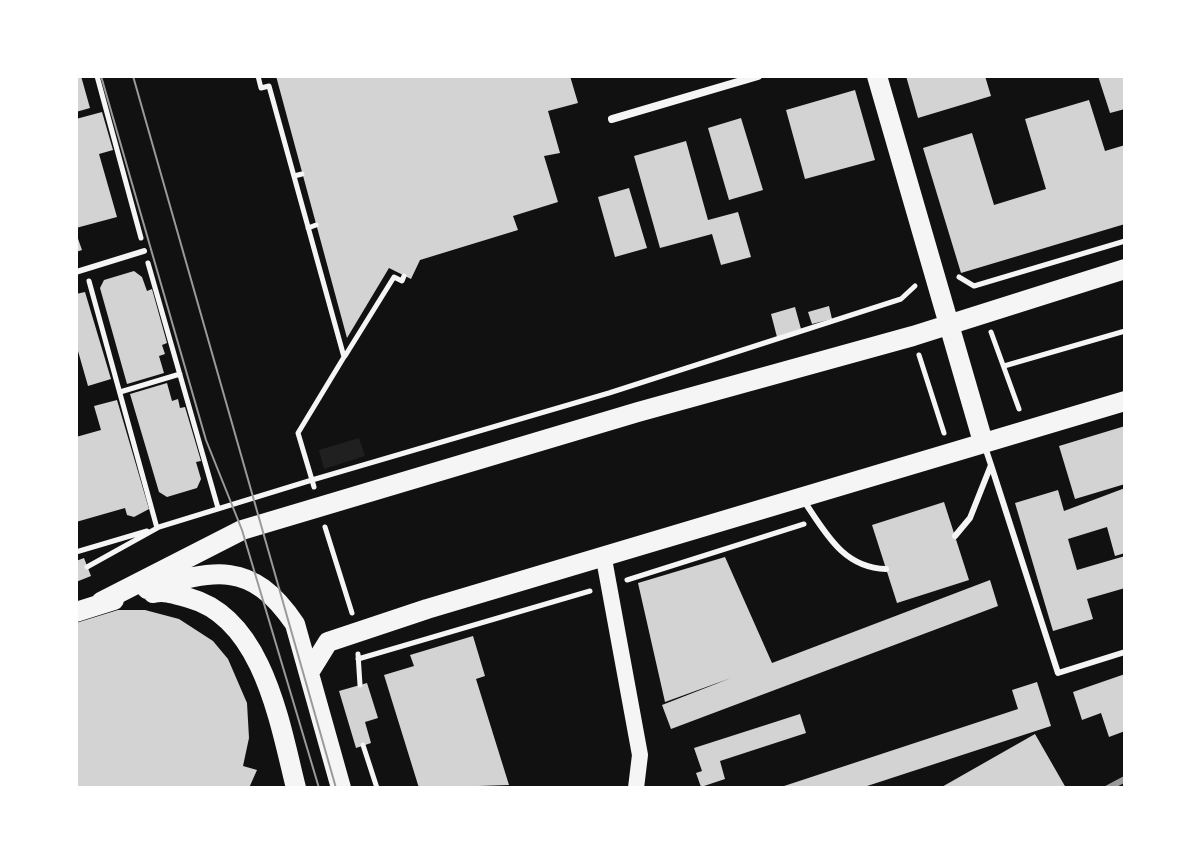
<!DOCTYPE html>
<html>
<head>
<meta charset="utf-8">
<style>
	body { margin:0 }
	#map { position:relative; width:1201px; height:864px; overflow:hidden; background:#111; font-family:"Nunito Sans",sans-serif }
	canvas { display:block }
	.frame { position:absolute; inset:0; border:78px solid #fff; pointer-events:none }
</style>
</head>
<body>
<div id="map">
<canvas width="1201" height="864"></canvas>
<div class="frame"></div>
</div>
<script>
const ctx = document.querySelector('canvas').getContext('2d');
ctx.lineJoin = 'round';
function fillPath(path, color) { ctx.fillStyle = color; ctx.fill(path, 'evenodd'); }
function stroke(path, color, width, dash) { ctx.strokeStyle = color; ctx.lineWidth = width; ctx.lineCap = dash ? 'butt' : 'round'; ctx.setLineDash(dash || []); ctx.stroke(path); }
const green = new Path2D(`
	M359,438L365,456L324,469L319,450Z`);
const building = new Path2D(`
	M76,76H81L90,108L76,112Z
	M276,76H570L578,103L548,111L560,153L544,156L558,202L513,216L518,230L420,260L411,279L389,268L347,338Z
	M906,76H985L991,96L918,118Z
	M1098,76H1125V109L1110,113Z
	M855,90L875,160L805,179L786,110Z
	M1089,100L1105,151L1125,145V224L961,273L923,148L972,133L994,205L1046,189L1025,119Z
	M102,112L113,150L99,154L117,217L76,228V119Z
	M741,118L763,190L729,200L708,128Z
	M686,141L708,220L738,212L751,257L721,265L712,234L660,248L634,156Z
	M629,188L647,248L615,257L598,197Z
	M76,233L82,250L76,252Z
	M134,271L142,277L147,291L152,289L167,343L162,345L165,354L159,356L164,373L127,384L100,288L104,280Z
	M85,292L111,379L88,386L76,344V294Z
	M829,306L832,319L812,324L808,312Z
	M795,307L801,329L777,337L771,314Z
	M167,383L172,401L178,399L180,408L185,407L201,461L196,462L201,479L197,488L167,497L159,492L130,394Z
	M117,400L149,509L134,517L127,515L125,508L76,522V437L101,430L94,406Z
	M1125,426V484L1075,499L1059,446Z
	M1125,488V553L1115,556L1107,527L1068,539L1077,570L1125,556V588L1087,599L1093,619L1053,631L1015,503L1058,490L1064,511Z
	M944,502L969,580L897,603L872,525Z
	M725,557L772,663L990,580L998,606L671,729L662,705L731,678L665,702L638,583Z
	M84,558L91,576L76,582V561Z
	M118,610H145L179,619L213,641L228,659L247,703L249,738L243,766L257,770L249,788H76V623Z
	M473,636L485,676L476,679L509,785L419,788L384,675L414,666L410,655Z
	M1125,674V731L1109,737L1101,713L1082,720L1073,692Z
	M1037,682L1051,726L861,788H778L1018,709L1012,690Z
	M367,683L378,718L365,722L371,743L356,748L339,691Z
	M800,714L806,733L720,761L725,779L701,787L696,773L702,771L694,748Z
	M1035,734L1066,788H940Z`);
const path = new Path2D(`
	M97,76L141,238
	M294,176L302,174
	M308,228L316,225
	M148,263L218,508
	M959,277L974,286L1125,241
	M89,281L157,528
	M991,332L1019,409
	M919,355L944,433
	M345,356L394,277L402,281L404,276
	M1004,366L1125,331
	M120,392L180,374
	M314,487L312,480L609,393L901,299L915,286
	M325,527L352,613
	M76,552L147,531
	M87,567L159,527L312,480L298,433L344,357L269,86L261,88L258,76
	M627,580L804,524
	M358,654L360,685
	M358,659L590,591
	M363,745L377,788`);
const service = new Path2D(`
	M76,272L144,251
	M991,465L1058,673L1125,652
	M804,501C825,532 843,568 886,569
	M955,536L970,518L991,465L985,447`);
const minor = new Path2D(`
	M612,119L758,76`);
const secondary = new Path2D(`
	M604,559L640,755L636,788`);
const primary = new Path2D(`
	M877,76L983,442
	M147,589C214,570 251,559 295,624L341,788
	M153,593C166,590 177,595 189,598C263,618 280,724 296,788
	M101,602L242,530L638,412L913,336L1125,269
	M76,612L114,600
	M310,671L328,642L427,609L1125,401`);
const tram = new Path2D(`
	M101,76L206,440L242,530L319,788
	M133,76L336,788`);
const rail = new Path2D(`
	M1108,788L1125,779`);
fillPath(green, '#202020');
fillPath(building, '#d3d3d3');
stroke(path, '#f5f5f5', 5);
stroke(service, '#f5f5f5', 6);
stroke(minor, '#f5f5f5', 8);
stroke(secondary, '#f5f5f5', 16);
stroke(primary, '#f5f5f5', 20);
stroke(tram, '#9a9a9a', 2);
stroke(rail, '#9a9a9a', 6);
</script>
</body>
</html>
